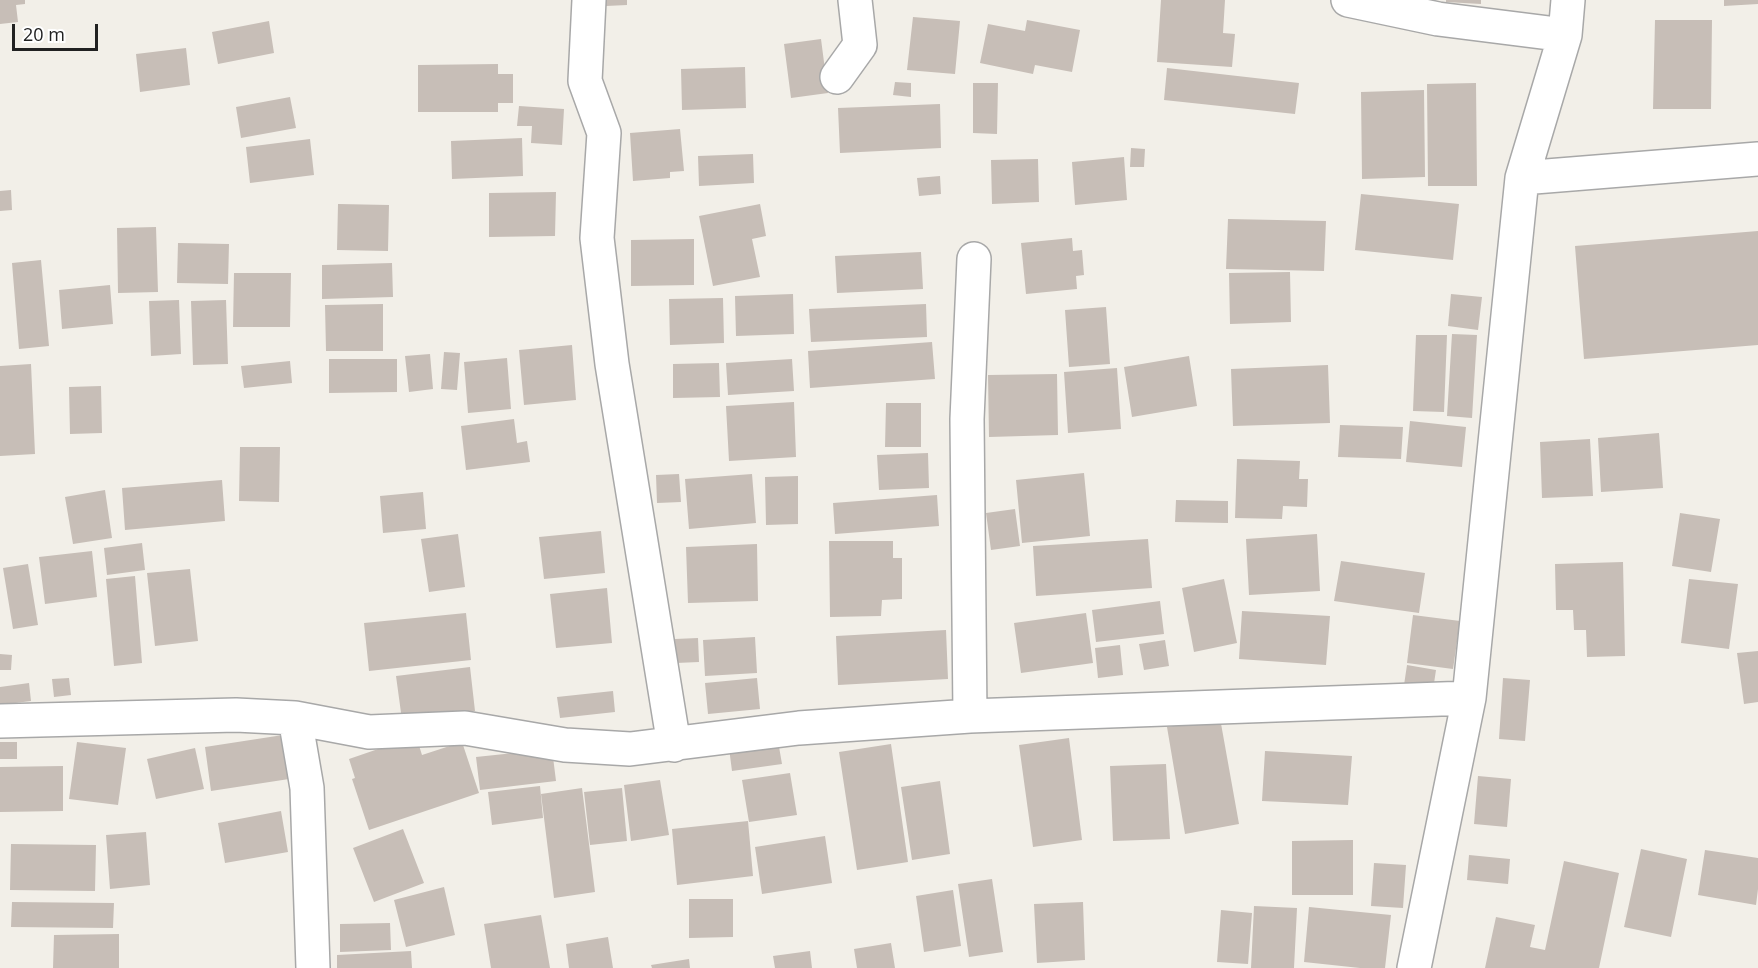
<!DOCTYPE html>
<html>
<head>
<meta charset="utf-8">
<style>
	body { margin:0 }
	#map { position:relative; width:1758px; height:968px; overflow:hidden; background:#f2efe8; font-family:"Open Sans",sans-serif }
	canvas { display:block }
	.scale { position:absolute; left:12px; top:24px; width:86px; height:27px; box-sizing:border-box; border:3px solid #212121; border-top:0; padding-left:8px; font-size:18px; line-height:21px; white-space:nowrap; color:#212121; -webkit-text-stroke:4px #fff; paint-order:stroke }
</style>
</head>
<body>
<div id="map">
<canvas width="1758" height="968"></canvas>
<div class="scale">20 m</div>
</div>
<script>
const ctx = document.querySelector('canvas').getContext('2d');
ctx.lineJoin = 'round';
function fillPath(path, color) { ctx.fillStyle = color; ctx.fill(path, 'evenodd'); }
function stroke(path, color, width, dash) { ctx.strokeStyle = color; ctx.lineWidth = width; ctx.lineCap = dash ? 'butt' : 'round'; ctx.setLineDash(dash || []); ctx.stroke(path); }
const building = new Path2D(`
	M0,0H25V4L16,5L18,22L0,24Z
	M606,0H627V5L606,6Z
	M1161,0H1225L1223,33L1235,34L1232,67L1157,62Z
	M1446,0H1481V4L1446,2Z
	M1724,0H1758V4L1724,6Z
	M913,17L960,21L955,74L907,70Z
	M1027,20L1080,30L1072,72L1035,65L1033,74L980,63L988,24L1025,31Z
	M1655,20H1712L1711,109H1653Z
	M269,21L274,53L218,64L212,32Z
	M821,39L828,93L791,98L784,44Z
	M186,48L190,85L140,92L136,54Z
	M498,64V74H513V103H498V112H418V65Z
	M745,67L746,108L682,110L681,69Z
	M1167,68L1299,83L1295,114L1164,100Z
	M895,82L911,83V97L893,95Z
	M973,83H998L997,134L973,133Z
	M1476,83L1477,186H1428L1427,84Z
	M1424,90L1425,177L1362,179L1361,92Z
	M290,97L296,128L241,138L236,107Z
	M940,104L941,148L840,153L838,108Z
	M519,106L564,109L562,145L531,143L532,126H517Z
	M680,129L684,171L670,172V178L633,181L630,133Z
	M522,138L523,176L452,179L451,141Z
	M310,139L314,175L250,183L246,147Z
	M1131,148L1145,149L1144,167H1130Z
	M753,154L754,183L699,186L698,156Z
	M1124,157L1127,200L1075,205L1072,162Z
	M1038,159L1039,202L992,204L991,160Z
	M940,176L941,194L919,196L917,178Z
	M11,190L12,210L0,211V191Z
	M556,192L555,236L489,237V193Z
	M1361,194L1459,204L1453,260L1355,250Z
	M338,204L389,205L388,251L337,250Z
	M760,204L766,236L752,239L760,277L713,286L699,216Z
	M1228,219L1326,221L1324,271L1226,269Z
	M156,227L158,292L118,293L117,228Z
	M1758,231V345L1584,359L1575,246Z
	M1072,238L1073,251L1082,250L1084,275L1076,276L1077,289L1026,294L1021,243Z
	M694,239V285L631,286V240Z
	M178,243L229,244L228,284L177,283Z
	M921,252L923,289L837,293L835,256Z
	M41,260L49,346L19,349L12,263Z
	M392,263L393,297L322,299V265Z
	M1290,272L1291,322L1230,324L1229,273Z
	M234,273H291L290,327H233Z
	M110,285L113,324L62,329L59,290Z
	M793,294L794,334L736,336L735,296Z
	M1451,294L1482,297L1478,330L1448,326Z
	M723,298L724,343L670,345L669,299Z
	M179,300L181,354L151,356L149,301Z
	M226,300L228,364L193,365L191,301Z
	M383,304V351H326L325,305Z
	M926,304L927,337L811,342L809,309Z
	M1106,307L1110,364L1069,367L1065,310Z
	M1452,334L1477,335L1472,418L1447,416Z
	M1416,335H1447L1444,412L1413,411Z
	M932,342L935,379L810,388L808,351Z
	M572,345L576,400L524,405L519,350Z
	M444,352L460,353L457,390L441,389Z
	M430,354L433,389L409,392L405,356Z
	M1189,356L1197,406L1132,417L1124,367Z
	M507,358L511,409L468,413L464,362Z
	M329,359H397V392L329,393Z
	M792,359L794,391L728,395L726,363Z
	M290,361L292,383L244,388L241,366Z
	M719,363L720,397L673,398V364Z
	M31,364L35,454L0,456V366Z
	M1328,365L1330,423L1233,426L1231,369Z
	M1117,368L1121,429L1068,433L1064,372Z
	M1057,374L1058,435L989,437L988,375Z
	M101,386L102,433L70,434L69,387Z
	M794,402L796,457L729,461L726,406Z
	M886,403H921V447H885Z
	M514,419L517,443L527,441L530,462L466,470L461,426Z
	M1410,421L1466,427L1462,467L1406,462Z
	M1340,425L1403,427L1401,459L1338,457Z
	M1659,433L1663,488L1601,492L1598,438Z
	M1590,439L1593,496L1542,498L1540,442Z
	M240,447H280L279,502L239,501Z
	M928,453L929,488L879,490L877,455Z
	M1237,459L1300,461L1299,479H1308L1307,507L1283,506L1282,519L1235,518Z
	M1084,473L1090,536L1022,543L1016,480Z
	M679,474L681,502L657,503L656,475Z
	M752,474L756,523L689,529L685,479Z
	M798,476V524L766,525L765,477Z
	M222,480L225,521L125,530L122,488Z
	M105,490L112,538L73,544L65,497Z
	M423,492L426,529L383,533L380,496Z
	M937,495L939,526L835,534L833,503Z
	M1176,500L1228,501V523L1175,522Z
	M1015,509L1020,546L991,550L986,513Z
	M1680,513L1720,519L1711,572L1672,566Z
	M601,531L605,573L544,579L539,537Z
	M458,534L465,587L429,592L421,539Z
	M1317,534L1320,591L1249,595L1246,539Z
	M1148,539L1152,588L1036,596L1033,546Z
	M829,541H893V558H902V599L882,600L881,616L830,617Z
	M142,543L145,570L107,575L104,548Z
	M757,544L758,601L688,603L686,547Z
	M92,551L97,597L45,604L39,557Z
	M1341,561L1425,573L1419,613L1334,601Z
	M1623,562L1625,656L1587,657L1586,630H1574L1573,610H1556L1555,564Z
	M28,564L38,625L13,629L3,568Z
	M190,569L198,641L155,646L147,573Z
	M135,576L142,663L114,666L106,579Z
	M1224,579L1237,643L1194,652L1182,588Z
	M1689,579L1738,584L1729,649L1681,643Z
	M607,588L612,643L556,648L550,594Z
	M1160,601L1164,634L1096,642L1092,610Z
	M1242,611L1330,616L1326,665L1239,659Z
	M466,613L471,660L369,671L364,623Z
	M1086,613L1093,663L1021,673L1014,623Z
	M1413,615L1460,621L1453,669L1407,663Z
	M946,630L948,679L838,685L836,636Z
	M755,637L757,673L705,676L703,640Z
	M698,638L699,662L676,663L675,639Z
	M1165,640L1169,666L1144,670L1139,644Z
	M1120,645L1123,675L1098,678L1095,648Z
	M1758,651V702L1744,704L1737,653Z
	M0,654L12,655L11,670H0Z
	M1407,665L1436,670L1433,690L1404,685Z
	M470,667L475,711L402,720L396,676Z
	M69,678L71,695L54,697L52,679Z
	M757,678L760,709L708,714L705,683Z
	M1503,678L1530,680L1525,741L1499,739Z
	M29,683L31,701L0,705V687Z
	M613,691L615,712L560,718L557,697Z
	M1220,718L1239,824L1185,834L1167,727Z
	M283,735L289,779L211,791L205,747Z
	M416,736L422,755L462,742L479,793L369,830L352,779L355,778L349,759Z
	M1069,738L1082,840L1033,847L1019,745Z
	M778,741L782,764L732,771L729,748Z
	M0,742H17V759H0Z
	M77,742L126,748L118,805L69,799Z
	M891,744L908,862L857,870L839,752Z
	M195,748L204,789L156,799L147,759Z
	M552,749L556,781L480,790L476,757Z
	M1265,751L1352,756L1348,805L1262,801Z
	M1166,764L1170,839L1113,841L1110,766Z
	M63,766V811L0,812V767Z
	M790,773L797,815L749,822L742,780Z
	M1478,776L1511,779L1507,827L1474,824Z
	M660,780L669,835L631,841L624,785Z
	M940,781L950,854L912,860L901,787Z
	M540,786L543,818L492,825L488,792Z
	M582,788L595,892L554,898L541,794Z
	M622,788L627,841L590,845L584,792Z
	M281,811L288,852L225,863L218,823Z
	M748,821L753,876L677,885L672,829Z
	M403,829L424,883L374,902L353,848Z
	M146,832L150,885L110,889L106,835Z
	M825,836L832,883L762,894L755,847Z
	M1353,840V895H1292V841Z
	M11,844L96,845L95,891L10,890Z
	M1641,849L1687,859L1671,937L1624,927Z
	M1705,850L1758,858V889L1756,905L1698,895Z
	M1469,855L1510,859L1508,884L1467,880Z
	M1564,861L1619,873L1599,968H1485L1496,917L1535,925L1530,947L1545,950Z
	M1374,863L1406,865L1403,908L1371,906Z
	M992,879L1003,952L969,957L958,884Z
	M444,887L455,935L406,947L394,900Z
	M953,890L961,946L924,952L916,896Z
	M689,899H733V937L689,938Z
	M12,902L114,903L113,928L11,927Z
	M1083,902L1085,960L1037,963L1034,904Z
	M1254,906L1297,908L1294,968H1251Z
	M1309,907L1391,915L1385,968H1360L1304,962Z
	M1221,910L1252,913L1248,964L1217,962Z
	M541,915L550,968H491L484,924Z
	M390,923L391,950L340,952V924Z
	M119,934V968H53L54,935Z
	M608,937L613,968H569L566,944Z
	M891,943L895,968H857L854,949Z
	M411,951L412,968H337V955Z
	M810,951L812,968H775L773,956Z
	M689,959L690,968H652L651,965Z`);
const minor = new Path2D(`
	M589,0L585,81L604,133L597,238L612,364L674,745
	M1348,0L1438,19L1565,35
	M837,77L860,45L855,0
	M1522,178L1758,159
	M970,716L967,419L974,259
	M295,718L307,788L313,968
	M0,721L236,715L295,718L369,732L465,728L565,745L630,749L799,728L970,716L1469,698
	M1414,968L1469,698L1522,178L1565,35L1568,0`);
fillPath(building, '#c7beb7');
stroke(minor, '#a8a8a8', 36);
stroke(minor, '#fff', 33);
</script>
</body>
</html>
